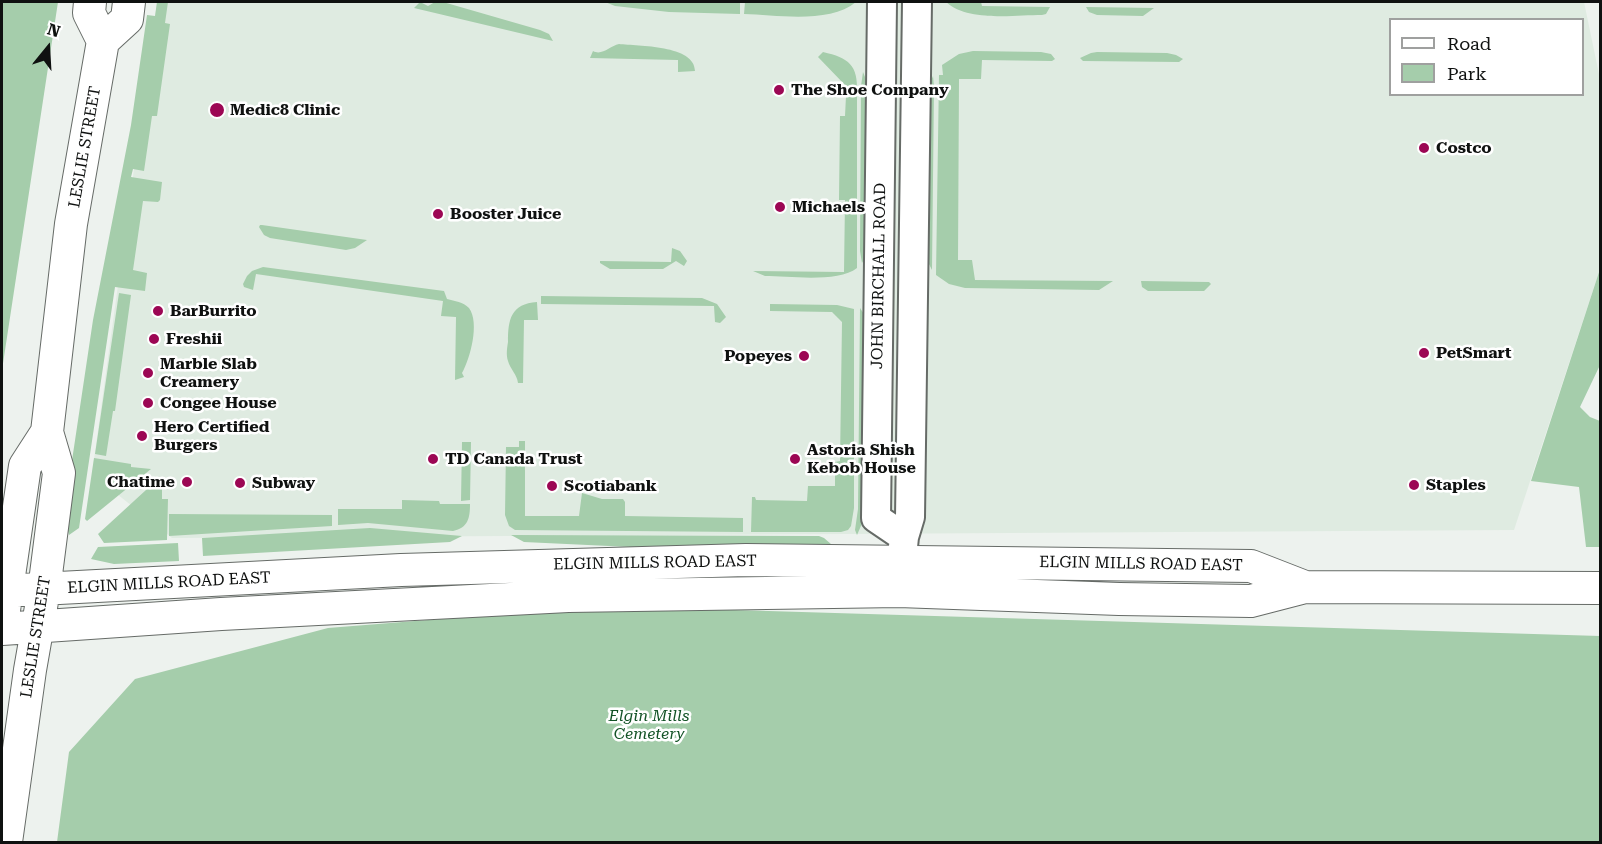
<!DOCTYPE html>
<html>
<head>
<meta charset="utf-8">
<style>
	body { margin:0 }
	#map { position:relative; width:1602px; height:844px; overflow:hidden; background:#edf2ee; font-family:"Roboto Serif",serif }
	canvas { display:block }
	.frame { position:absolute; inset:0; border:3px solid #0f1110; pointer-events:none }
	.legend { position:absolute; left:1389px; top:18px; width:195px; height:78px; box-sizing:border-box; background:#fff; border:2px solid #9fa09f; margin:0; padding:8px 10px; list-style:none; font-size:18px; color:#0f1110 }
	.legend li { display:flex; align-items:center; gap:12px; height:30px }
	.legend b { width:30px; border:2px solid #9fa09f }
	.north { position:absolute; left:18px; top:18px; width:60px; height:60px; -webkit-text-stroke:4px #fff; paint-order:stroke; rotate:18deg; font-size:16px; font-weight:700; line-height:24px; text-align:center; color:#0f1110 }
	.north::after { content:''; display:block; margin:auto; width:21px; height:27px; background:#0f1110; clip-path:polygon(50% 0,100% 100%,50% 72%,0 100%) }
</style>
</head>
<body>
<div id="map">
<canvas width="1602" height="844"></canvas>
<div class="frame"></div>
<ul class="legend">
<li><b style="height:8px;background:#fff"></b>Road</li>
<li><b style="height:16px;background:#a5cdab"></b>Park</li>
</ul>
<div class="north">N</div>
</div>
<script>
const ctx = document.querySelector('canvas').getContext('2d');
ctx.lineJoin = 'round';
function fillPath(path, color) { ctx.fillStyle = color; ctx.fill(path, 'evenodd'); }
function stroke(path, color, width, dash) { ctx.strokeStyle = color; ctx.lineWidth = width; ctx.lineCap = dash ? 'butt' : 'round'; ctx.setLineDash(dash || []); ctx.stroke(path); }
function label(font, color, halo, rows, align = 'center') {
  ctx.font = font + ' "Roboto Serif",serif'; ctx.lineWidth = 5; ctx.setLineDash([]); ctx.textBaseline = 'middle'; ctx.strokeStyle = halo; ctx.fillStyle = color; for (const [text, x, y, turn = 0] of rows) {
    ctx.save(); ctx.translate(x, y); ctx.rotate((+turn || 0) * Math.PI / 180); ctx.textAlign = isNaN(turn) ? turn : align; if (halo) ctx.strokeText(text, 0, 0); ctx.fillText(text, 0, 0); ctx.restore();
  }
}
const built = new Path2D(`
	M157,2H1584L1600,79V269L1514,530L172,538L92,474ZM1390,20H1582V94H1390Z`);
const green = new Path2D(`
	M2,2H58L2,370Z
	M157,2H168L165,23L170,24L157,116H152L144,171L133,169L131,177L162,182L160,200L158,202L143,201L133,270L147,273L145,291L115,287L79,528L69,535L64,514L93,320L131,125L147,15L155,16Z
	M420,2L428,6L435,2H443L540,30L549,34L553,41L414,8Z
	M605,2H740V14L669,12L615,6Z
	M745,2H856C830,24 777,15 744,14Z
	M946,2H981L982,6L1050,7L1046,14L1042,15C1014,15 968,22 946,2Z
	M1086,7L1154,8L1143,16L1097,15L1089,12Z
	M619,44C638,46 695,45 695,71L678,72V60L590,58L593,51C602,56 610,46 619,44Z
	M973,51L1041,52L1051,54L1055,59L1052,61L982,60L981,79H959L958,260H972L975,280L1113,281L1099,290L965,288L949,284L936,275L939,75H943L942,65L959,54Z
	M823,52C849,58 858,65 857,92H846L845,85L818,57Z
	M1097,52L1167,53L1176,55L1183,59L1179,62L1083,61L1080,58L1091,53Z
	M863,72L869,87L865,257L862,263L860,251L861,86Z
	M933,76L934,87L932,270L926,258L930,83Z
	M846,96H857V268C838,283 789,276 765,276L753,271L844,272L845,200H839L840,116H845Z
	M260,225H262L367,240L355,248L346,250L270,238L264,235L259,227Z
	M672,248L680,251L687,261L684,266L676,261L663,269H610L600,263V261L671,262Z
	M263,267L444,291L447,299C455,301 463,302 469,308C480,323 470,359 462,373L464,377L455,380L456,317L441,316L443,301L256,274L253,290L244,287L243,284L247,276L252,271Z
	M1600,269V365L1580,407L1590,417L1600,421V547H1586L1579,487L1531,481Z
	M1141,281L1209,282L1211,284L1204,291H1148L1142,287Z
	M119,293L131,295L115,411H113L106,456L95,454Z
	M541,296L702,298L717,304L726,317L720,323L715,322L714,306L541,304Z
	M537,302L538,320H524L523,383H518C517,374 510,369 508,361C506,355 507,348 508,342C508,319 511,304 537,302Z
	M770,304L837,305L854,309V508L851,526L848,530L841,532H751L752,497H755L756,500L807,501L808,486H835V462L840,461L842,322L832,312L770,311Z
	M860,308L864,314V519L857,535L855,530L858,509Z
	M519,441H525V516H579L582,493L602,499H623L625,502V516L743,518V532L515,530L509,526L505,515L506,447H519Z
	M462,442H471L470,500L461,501Z
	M94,458L131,464V467L151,469L87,521L85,519Z
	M158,479L162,484V499H168L167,540L104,543L98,534Z
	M402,500L439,501L440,504H470C470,518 468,528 453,531L368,523L338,525V509H402Z
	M169,514L332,515V526L169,536Z
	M370,528L462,536L450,542L203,556L202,538Z
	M511,535L819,536L824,538L838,550L758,553L524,542Z
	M178,543L179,561L114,564L91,559L98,547Z
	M602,606L1600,636V842H57L69,752L135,679L328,628Z`);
const tertiary = new Path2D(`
	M882,2L876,518L904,537
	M899,586L904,537L910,517L917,2`);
const secondary = new Path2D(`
	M90,2L89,13L103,41
	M2,591L401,570L746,560L1251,566L1305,587
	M4,610L25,466L47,432
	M2,629L221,614L568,596L899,591L1119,599L1251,601L1305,587L1600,588
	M6,842L30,670L44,590L59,473L47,432L71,224L103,41L127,19L129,2`);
const markers = [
	[779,90,6,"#9c0754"],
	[217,110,8,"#9c0754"],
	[1424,148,6,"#9c0754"],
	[780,207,6,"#9c0754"],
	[438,214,6,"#9c0754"],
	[158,311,6,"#9c0754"],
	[154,339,6,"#9c0754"],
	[1424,353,6,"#9c0754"],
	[804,356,6,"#9c0754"],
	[148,373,6,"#9c0754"],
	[148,403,6,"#9c0754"],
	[142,436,6,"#9c0754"],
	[433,459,6,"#9c0754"],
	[795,459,6,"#9c0754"],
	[187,482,6,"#9c0754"],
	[240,483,6,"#9c0754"],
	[1414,485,6,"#9c0754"],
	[552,486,6,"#9c0754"]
];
const poiNames = [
	["The Shoe Company",791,90],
	["Medic8 Clinic",230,110],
	["Costco",1436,148],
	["Michaels",792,207],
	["Booster Juice",450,214],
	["BarBurrito",170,311],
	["Freshii",166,339],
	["PetSmart",1436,353],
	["Popeyes",792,356,"right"],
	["Marble Slab",160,364],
	["Creamery",160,382],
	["Congee House",160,403],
	["Hero Certified",154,427],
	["Burgers",154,445],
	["Astoria Shish",807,450],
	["Kebob House",807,468],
	["TD Canada Trust",445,459],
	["Chatime",175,482,"right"],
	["Subway",252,483],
	["Staples",1426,485],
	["Scotiabank",564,486]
];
const streetNames = [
	["LESLIE STREET",85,147,-80],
	["JOHN BIRCHALL ROAD",879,276,-89],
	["ELGIN MILLS ROAD EAST",655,563,-1],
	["ELGIN MILLS ROAD EAST",1141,564,1],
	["ELGIN MILLS ROAD EAST",169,583,-3],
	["LESLIE STREET",36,637,-81]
];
const parkNames = [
	["Elgin Mills",649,716],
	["Cemetery",649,734]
];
fillPath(built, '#dfebe1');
fillPath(green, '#a5cdab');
stroke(tertiary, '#666b67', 32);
stroke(secondary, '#666b67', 34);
stroke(tertiary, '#fff', 28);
stroke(secondary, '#fff', 32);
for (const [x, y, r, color] of markers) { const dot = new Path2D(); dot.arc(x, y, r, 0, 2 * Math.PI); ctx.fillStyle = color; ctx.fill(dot); stroke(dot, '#fff', 2); }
label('bold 16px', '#0f1110', '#fff', poiNames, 'left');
label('16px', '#0f1110', '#fff', streetNames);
label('italic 16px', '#135326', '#fff', parkNames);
</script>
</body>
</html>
